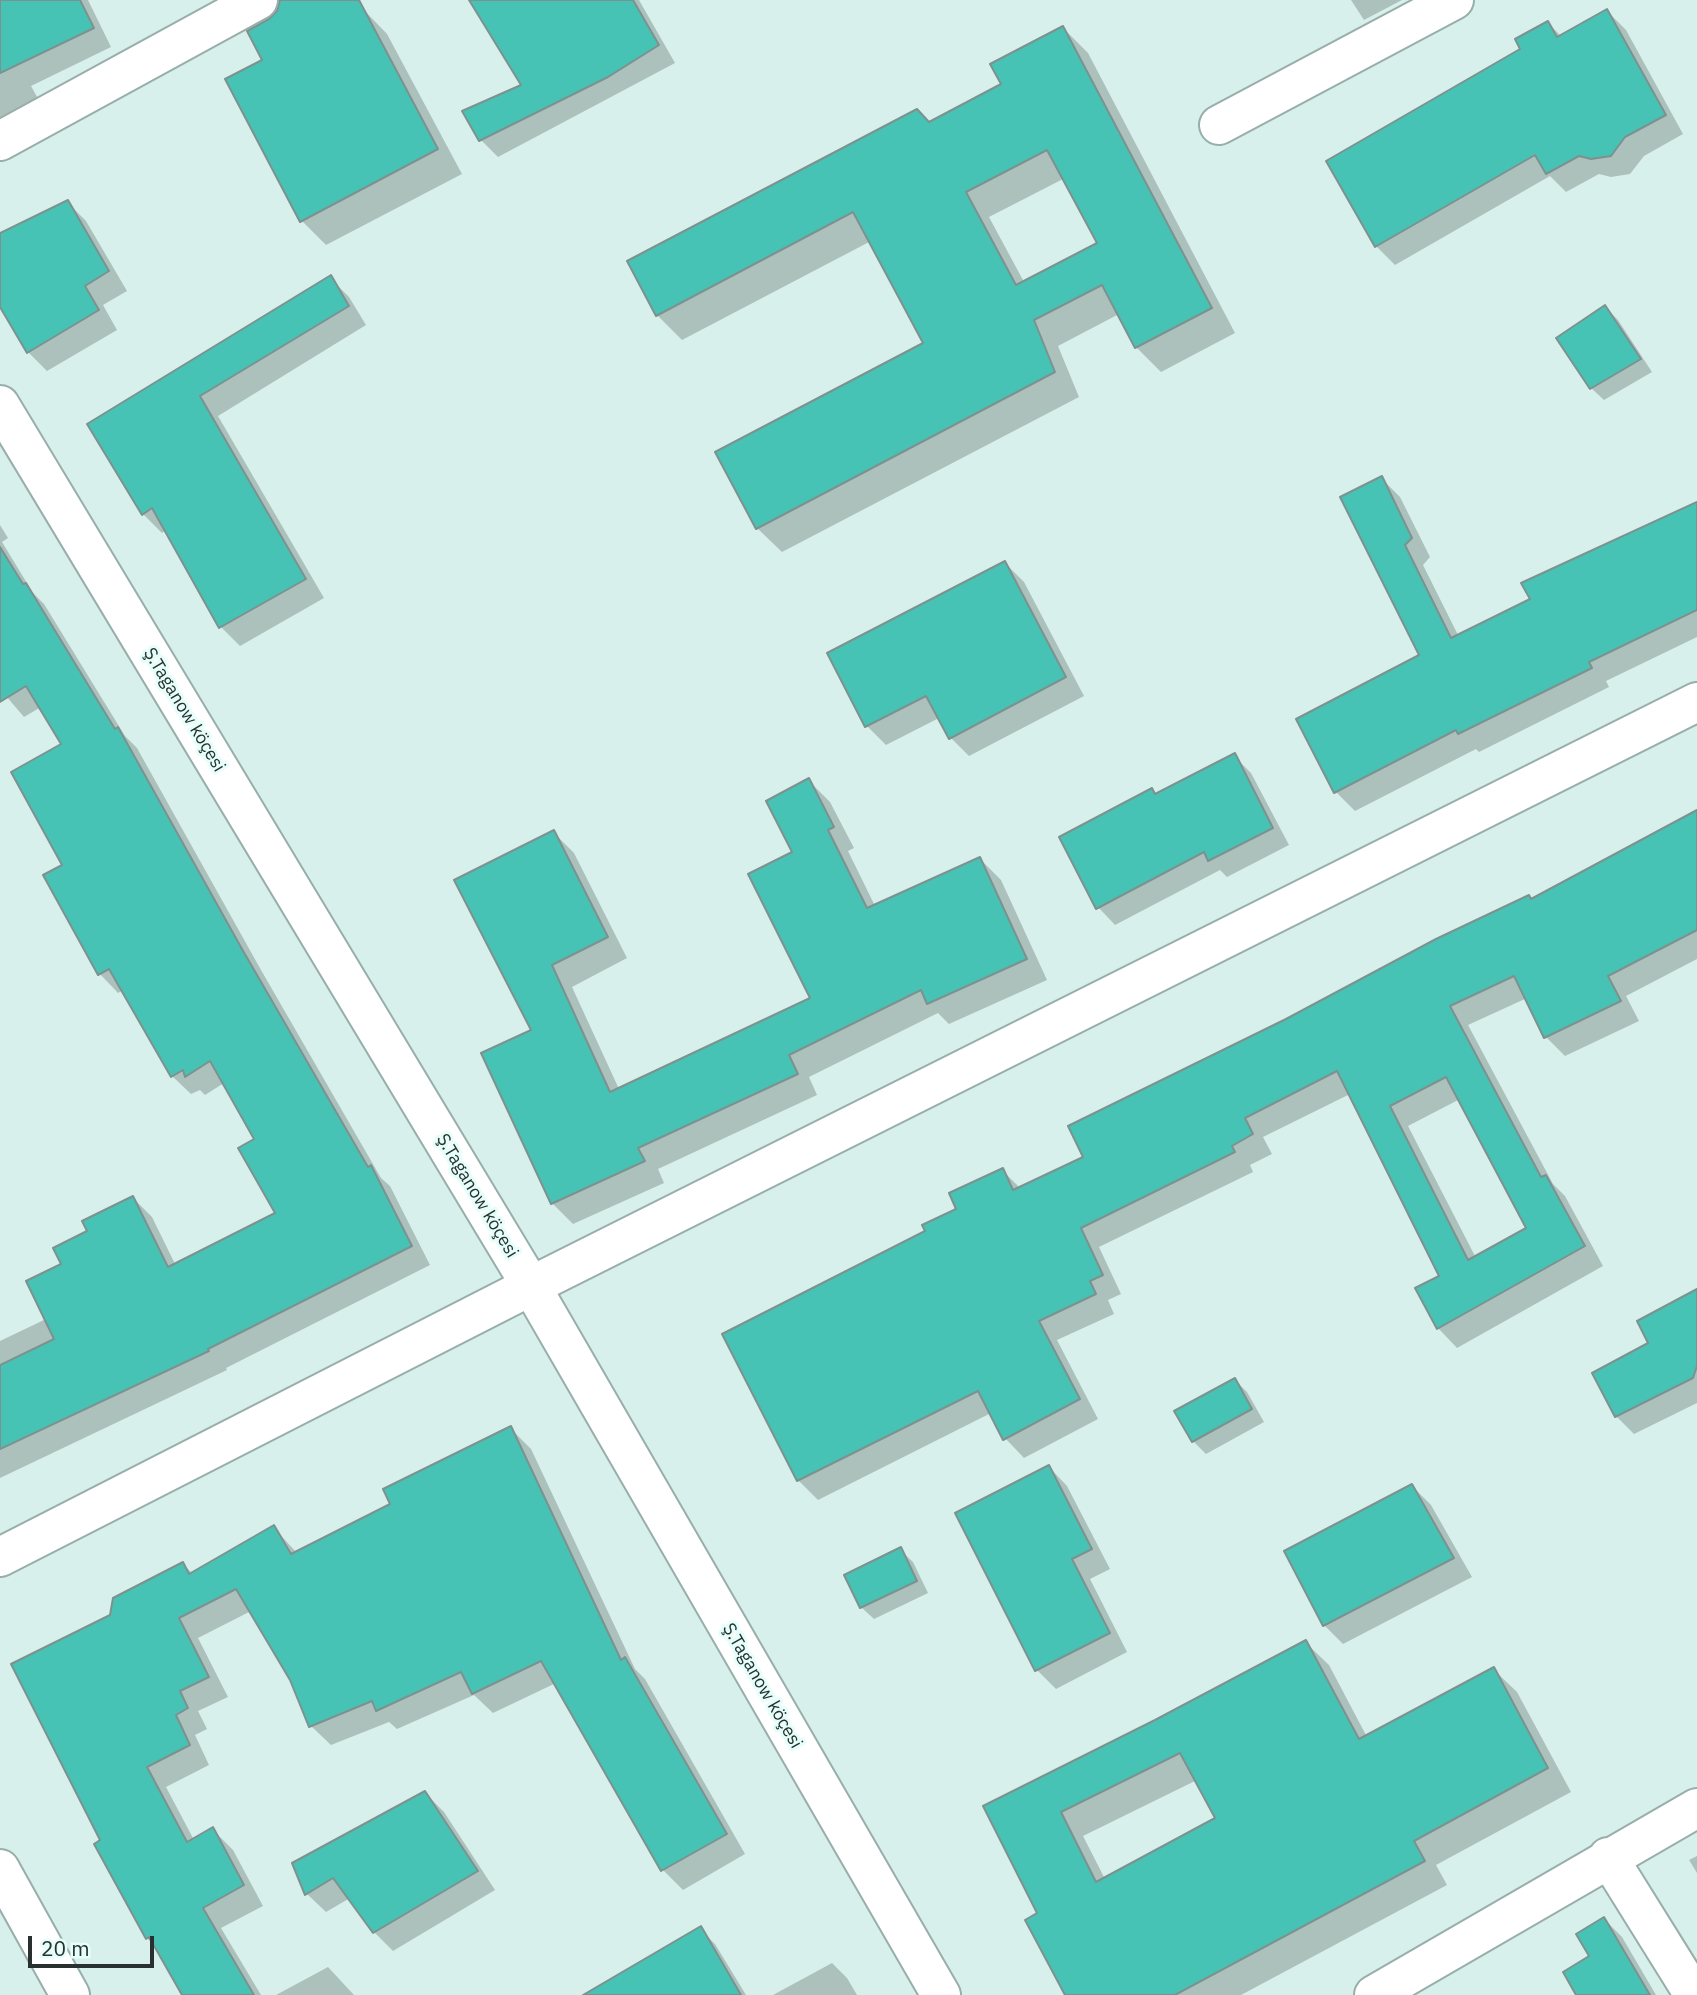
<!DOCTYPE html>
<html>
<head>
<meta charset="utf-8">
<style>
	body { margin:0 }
	#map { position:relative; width:1697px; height:1995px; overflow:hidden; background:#d8f0ec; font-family:"IBM Plex Sans",sans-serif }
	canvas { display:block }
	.scale { position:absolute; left:28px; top:1936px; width:126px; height:32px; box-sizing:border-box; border:4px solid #283130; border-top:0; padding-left:9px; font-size:21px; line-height:24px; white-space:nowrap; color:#283130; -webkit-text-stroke:5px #e5fefa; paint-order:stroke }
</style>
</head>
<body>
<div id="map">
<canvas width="1697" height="1995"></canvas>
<div class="scale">20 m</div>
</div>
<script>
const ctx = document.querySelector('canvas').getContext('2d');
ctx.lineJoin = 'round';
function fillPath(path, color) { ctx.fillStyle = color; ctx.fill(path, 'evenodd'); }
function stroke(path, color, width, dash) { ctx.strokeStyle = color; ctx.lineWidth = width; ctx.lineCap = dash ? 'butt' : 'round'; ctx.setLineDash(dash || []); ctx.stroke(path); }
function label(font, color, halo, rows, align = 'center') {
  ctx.font = font + ' "IBM Plex Sans",sans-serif'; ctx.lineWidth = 6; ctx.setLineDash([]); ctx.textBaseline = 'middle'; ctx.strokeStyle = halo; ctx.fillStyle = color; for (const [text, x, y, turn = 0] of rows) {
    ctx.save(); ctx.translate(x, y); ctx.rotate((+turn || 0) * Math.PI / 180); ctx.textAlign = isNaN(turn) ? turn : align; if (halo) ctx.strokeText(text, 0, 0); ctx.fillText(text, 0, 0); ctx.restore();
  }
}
const shadow = new Path2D(`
	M0,0H88L111,47L31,86L47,115L0,141Z
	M471,0H639L675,63L498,157L481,140L523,85Z
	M1351,0H1402L1364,20Z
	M279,7L363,9L387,34L462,174L326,245L302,221L264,61L270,20Z
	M1607,11L1626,30L1683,134L1644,156L1630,174L1611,177L1599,174L1566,192L1550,176L1395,265L1376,246L1523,50L1548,23L1561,36Z
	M1063,28L1088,53L1235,333L1161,372L1136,347L1119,314L1058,346L1079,397L782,552L757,528L925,344L871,241L682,340L657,315L1003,85ZM1065,178L1099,244L1024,282L989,217Z
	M67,202L86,221L127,291L103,305L117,330L47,371L28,352L0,304V235Z
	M330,278L349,297L366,325L218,416L324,598L240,646L221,627L166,530L162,533L143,514L89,425Z
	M1605,307L1618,320L1652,372L1604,400L1591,388Z
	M1381,478L1400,497L1430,557L1423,565L1459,637L1532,600L1524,583L1576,557L1579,560L1697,506V637L1606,681L1609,687L1479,752L1476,749L1355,811L1336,792L1298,720L1422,656Z
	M0,525L8,538L2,542L33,593L44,604L125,736L137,748L261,970L381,1178L390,1186L430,1265L226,1368L227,1370L0,1478V1341L46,1319L63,1265L90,1232L133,1198L152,1217L176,1266L278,1214L256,1140L224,1083L205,1095L200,1090L191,1094L172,1076L123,990L118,993L100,974L64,865L63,745L41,707L24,717L0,689Z
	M1005,563L1024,582L1084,696L969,756L950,737L939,718L886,745L867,726L829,654Z
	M1234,756L1251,773L1289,845L1227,877L1220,870L1115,925L1098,907L1156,795Z
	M809,781L830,802L854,848L848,851L875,906L980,859L1001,880L1047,980L949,1024L938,1013L809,1077L817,1095L658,1169L664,1183L573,1224L552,1203L533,1031L553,832L574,853L627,958L572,987L619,1089L813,999L795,852Z
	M1697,813V959L1626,996L1639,1021L1565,1056L1546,1037L1527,998L1468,1025L1553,1184L1565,1196L1603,1266L1457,1348L1438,1328L1441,1277L1350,1094L1263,1137L1272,1154L1250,1165L1253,1172L1099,1247L1121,1294L1108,1300L1114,1314L1057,1340L1098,1419L1024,1458L1005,1438L991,1413L818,1500L798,1480L927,1232L959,1210L1002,1170L1020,1188L1085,1158L1532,900ZM1460,1099L1529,1228L1476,1258L1408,1126Z
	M1697,1299V1403L1634,1434L1616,1416L1651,1344Z
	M1235,1380L1247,1392L1264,1422L1206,1454L1193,1441Z
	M511,1429L531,1449L635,1669L645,1679L745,1854L683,1890L663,1870L556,1683L493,1713L474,1695L397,1729L389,1722L331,1745L311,1726L291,1679L251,1611L198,1638L228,1697L198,1711L207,1729L195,1735L209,1765L166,1787L194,1840L213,1830L233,1850L263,1906L221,1928L261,1995H184L156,1947L147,1938L103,1841L111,1616L183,1564L193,1574L273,1527L297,1553L392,1505Z
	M1049,1467L1067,1486L1110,1569L1090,1579L1127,1652L1056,1689L1037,1670Z
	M1412,1486L1431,1505L1472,1577L1343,1644L1324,1625Z
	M900,1550L913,1562L928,1593L874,1619L861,1607Z
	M1305,1642L1329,1665L1367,1737L1493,1669L1517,1692L1571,1792L1436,1865L1447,1885L1241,1995H1067L1039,1914L985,1807ZM1197,1780L1218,1819L1105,1879L1083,1836Z
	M425,1793L444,1812L495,1890L393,1951L374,1932L350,1898L326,1912L307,1894Z
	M1697,1856V1873L1689,1860Z
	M1604,1919L1622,1937L1656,1995H1578Z
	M700,1929L715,1944L746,1995H586Z
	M832,1963L847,1978L857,1995H773Z
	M328,1967L354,1995H276Z`);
const building = new Path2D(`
	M0,0H80L94,28L0,73Z
	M280,0H359L438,149L300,222L225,79L262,60L247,31L269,19L277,11Z
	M469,0H633L659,45L608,77L479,141L462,111L521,85Z
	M1607,9L1666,115L1625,137L1611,156L1591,159L1579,156L1546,174L1535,155L1375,247L1326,161L1520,49L1515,39L1548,21L1557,37Z
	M1063,26L1212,308L1135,348L1102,285L1034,320L1055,372L756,529L715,452L923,343L853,212L656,316L627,261L917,109L929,122L1001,84L990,64ZM1047,150L1097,243L1016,285L966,192Z
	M68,200L109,271L85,286L99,310L27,353L0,307V233Z
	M331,275L349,306L200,396L306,579L219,628L152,508L142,515L87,424Z
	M1605,305L1641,359L1590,389L1556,338Z
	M1382,476L1412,538L1405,545L1451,638L1530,599L1521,583L1697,502V610L1589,662L1592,668L1458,734L1456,730L1334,793L1296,719L1419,655L1340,497Z
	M0,547L23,584L26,583L115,729L118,727L242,949L368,1167L371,1165L412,1246L208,1349L209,1351L0,1449V1365L54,1339L26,1281L61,1264L53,1248L87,1231L82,1221L133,1196L168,1267L275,1213L238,1148L254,1139L210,1061L185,1077L183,1070L171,1077L109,969L98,975L43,875L62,865L11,772L61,744L26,686L0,702Z
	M1005,561L1066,677L949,739L926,696L865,727L827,653Z
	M1235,753L1273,828L1208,861L1204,852L1096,909L1059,837L1152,788L1155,794Z
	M809,778L834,827L828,830L867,908L980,857L1027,959L927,1004L921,990L789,1055L798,1074L638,1148L645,1161L551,1204L481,1053L531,1030L454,880L554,830L608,937L552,965L610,1092L810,998L748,874L792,852L766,801Z
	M1697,810V930L1608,976L1621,1001L1544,1038L1514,976L1450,1006L1541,1177L1546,1175L1585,1246L1437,1329L1415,1288L1439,1276L1337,1071L1245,1118L1253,1134L1232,1146L1235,1152L1081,1228L1103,1275L1090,1281L1096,1294L1039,1321L1080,1399L1003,1440L978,1391L797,1481L722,1334L925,1231L922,1225L956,1209L949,1193L1003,1168L1013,1190L1083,1157L1068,1126L1286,1019L1436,939L1529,895L1531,899ZM1446,1077L1526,1228L1468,1260L1390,1106Z
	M1697,1289V1366L1693,1378L1615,1417L1592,1373L1648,1343L1637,1321Z
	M1235,1378L1252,1409L1192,1442L1174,1411Z
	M511,1426L621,1660L625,1657L727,1834L661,1871L541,1661L472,1694L461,1672L376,1711L372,1701L309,1727L290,1680L236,1589L179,1618L209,1677L180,1691L188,1708L176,1715L190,1745L147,1767L187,1842L213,1827L244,1885L203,1908L254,1995H182L149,1937L146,1939L94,1844L100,1840L11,1664L110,1615L113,1598L183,1562L189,1574L274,1525L291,1554L390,1504L383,1489Z
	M1049,1465L1092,1549L1072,1559L1110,1633L1035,1671L955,1513Z
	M1412,1484L1454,1558L1323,1626L1284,1551Z
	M901,1547L917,1581L860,1608L844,1575Z
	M1306,1640L1359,1739L1494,1667L1548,1768L1414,1841L1425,1861L1175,1995H1065L1025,1920L1037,1913L983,1806L1155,1720ZM1180,1753L1215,1818L1096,1882L1061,1812Z
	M425,1791L478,1871L373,1933L333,1878L305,1895L292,1863Z
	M1604,1917L1650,1995H1576L1563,1972L1589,1956L1576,1934Z
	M701,1926L741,1995H583Z`);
const minor = new Path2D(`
	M1219,125L1454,0
	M0,141L258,0
	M1608,1857L1694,1995
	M0,1869L70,1995
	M1374,1995L1697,1808`);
const tertiary = new Path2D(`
	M0,405L531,1286L941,1995`);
const secondary = new Path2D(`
	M0,1557L531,1286L1697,702`);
const streetNames = [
	["Ş.Taganow köçesi",184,710,59],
	["Ş.Taganow köçesi",477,1196,59],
	["Ş.Taganow köçesi",762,1686,60]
];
fillPath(shadow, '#0003');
fillPath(building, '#47c3b5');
stroke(building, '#7c928f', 2);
stroke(minor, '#97aeaa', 42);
stroke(tertiary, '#97aeaa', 42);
stroke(secondary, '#97aeaa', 42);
stroke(minor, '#fff', 38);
stroke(tertiary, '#fff', 38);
stroke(secondary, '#fff', 38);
label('18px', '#283130', '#e5fefa', streetNames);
</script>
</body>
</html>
